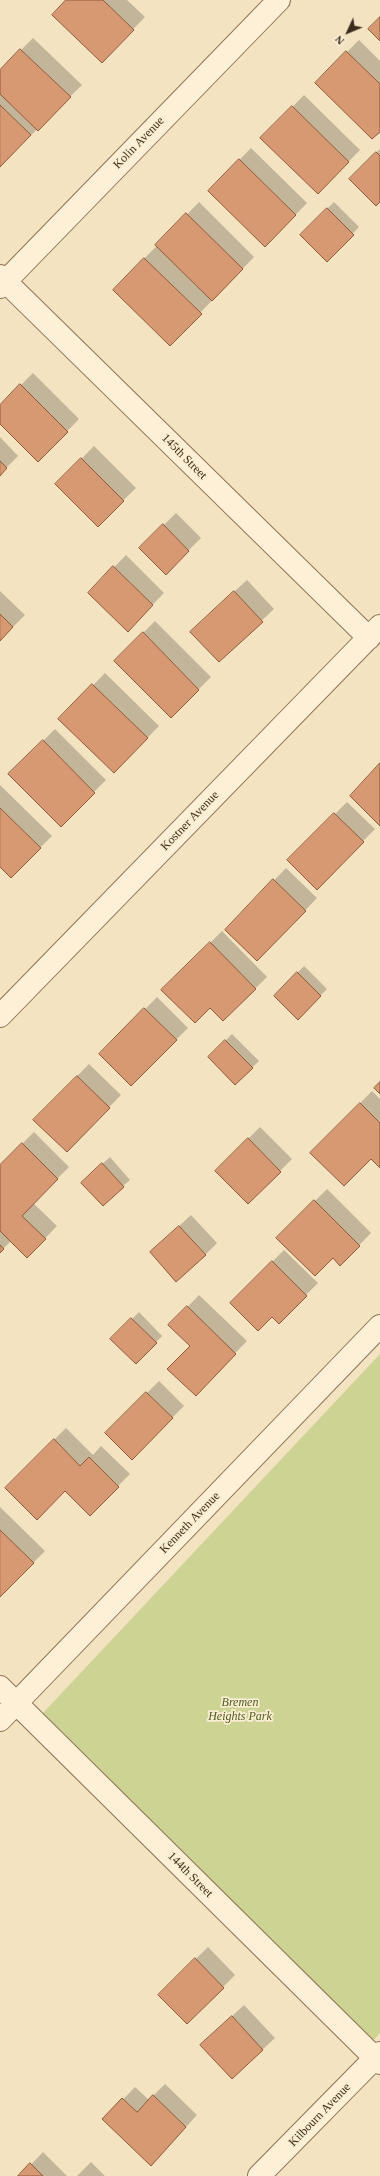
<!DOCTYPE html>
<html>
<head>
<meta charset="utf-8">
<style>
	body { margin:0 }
	#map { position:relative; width:380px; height:2176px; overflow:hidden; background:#f3e3c1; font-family:"Times New Roman",serif }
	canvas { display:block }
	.north { position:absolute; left:328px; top:12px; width:40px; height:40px; -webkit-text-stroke:3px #f9edd2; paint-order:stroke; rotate:226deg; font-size:11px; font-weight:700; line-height:16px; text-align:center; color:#3d2b1c }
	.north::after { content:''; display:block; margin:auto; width:14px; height:18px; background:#3d2b1c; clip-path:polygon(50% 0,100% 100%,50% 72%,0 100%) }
</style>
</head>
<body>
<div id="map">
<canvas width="380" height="2176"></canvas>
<div class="north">N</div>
</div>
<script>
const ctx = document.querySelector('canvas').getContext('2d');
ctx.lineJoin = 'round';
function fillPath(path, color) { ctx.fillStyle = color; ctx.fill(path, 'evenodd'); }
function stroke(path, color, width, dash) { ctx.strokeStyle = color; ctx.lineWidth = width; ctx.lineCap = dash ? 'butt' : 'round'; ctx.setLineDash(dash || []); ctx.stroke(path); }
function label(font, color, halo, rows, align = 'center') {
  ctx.font = font + ' "Times New Roman",serif'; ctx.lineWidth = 3.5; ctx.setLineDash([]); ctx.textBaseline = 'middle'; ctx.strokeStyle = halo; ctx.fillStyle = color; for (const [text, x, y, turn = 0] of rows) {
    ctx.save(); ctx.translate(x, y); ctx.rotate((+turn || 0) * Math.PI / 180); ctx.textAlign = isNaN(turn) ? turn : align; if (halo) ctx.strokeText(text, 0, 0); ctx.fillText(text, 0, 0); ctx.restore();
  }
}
const green = new Path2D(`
	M380,1354V2033L373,2041L43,1713Z`);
const shadow = new Path2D(`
	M67,0H127L145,17L114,49Z
	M33,38L82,85L0,166V71Z
	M359,40L380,61V130L316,83Z
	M304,95L360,150L318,193L262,138Z
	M251,148L307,203L265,246L209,191Z
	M380,149V201L350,179Z
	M199,202L254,257L170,344L114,290Z
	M334,202L359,227L327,261L301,235Z
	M33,373L79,419L38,461L0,423V406Z
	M0,437L18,456L0,474Z
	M94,446L136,488L98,525L57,484Z
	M176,513L201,538L166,573L141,548Z
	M126,555L164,593L128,630L89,593Z
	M247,580L274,609L219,661L203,620Z
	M0,591L25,615L0,640Z
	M155,621L211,677L171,717L115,661Z
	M105,673L159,726L114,772L60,719Z
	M55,729L106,780L61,825L10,774Z
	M0,785L52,836L11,876L0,865Z
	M347,802L375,829L317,888L289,860Z
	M286,868L317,898L269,948L226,930Z
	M222,931L267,977L223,1020L210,1007L163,990Z
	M304,966L327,989L298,1018L275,996Z
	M157,997L188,1028L131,1084L101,1054Z
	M232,1034L259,1061L235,1084L209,1057Z
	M89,1064L121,1095L78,1139L77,1076Z
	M372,1091L380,1099V1166L371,1157L311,1153Z
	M260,1127L292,1159L248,1203L216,1171Z
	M34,1132L69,1167L33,1203L57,1226L27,1257L11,1241L0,1252V1166Z
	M110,1157L130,1180L123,1186L89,1176Z
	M327,1189L371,1233L340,1265L333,1257L278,1238Z
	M191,1215L217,1243L205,1255L151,1252Z
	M284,1250L318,1283L279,1322L272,1315L231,1303Z
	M199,1295L247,1341L207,1382L191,1346L170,1325Z
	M139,1312L162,1336L136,1363L112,1339Z
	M159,1381L184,1406L132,1458L107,1433Z
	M66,1428L93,1455L101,1446L130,1474L90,1514L65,1490L6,1488Z
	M0,1507L45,1551L0,1596Z
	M208,1947L235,1975L187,2023L159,1995Z
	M244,2005L275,2038L232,2078L201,2045Z
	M165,2084L197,2115L163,2152L104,2119L135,2087L149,2100Z
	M43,2152L67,2176H20Z
	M91,2162L105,2176H77Z`);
const building = new Path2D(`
	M66,0H103L134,30L102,63L52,15Z
	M380,17V41L368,29Z
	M20,49L71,97L38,131L0,94V70Z
	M346,51L380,84V132L372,139L315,83Z
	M0,105L31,135L0,167Z
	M292,106L349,162L318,194L260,138Z
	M376,152L380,156V202L376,206L349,179Z
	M239,159L296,215L265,247L208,191Z
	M327,208L354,235L327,262L300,235Z
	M186,213L243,269L212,301L155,245Z
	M144,258L202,314L170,346L113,290Z
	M20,384L68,432L38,462L0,424V405Z
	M81,458L124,501L98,527L55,484Z
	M0,461L7,468L0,476Z
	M163,524L189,551L166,575L139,548Z
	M113,566L153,605L128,632L88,593Z
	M234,591L263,622L219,662L190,632Z
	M0,614L13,627L0,641Z
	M143,632L199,690L171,718L114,661Z
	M92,684L148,738L114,773L58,719Z
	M43,740L95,793L61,827L8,774Z
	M380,763V826L350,796Z
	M0,808L41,848L11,878L0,867Z
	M334,813L364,842L317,890L287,860Z
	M273,879L306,911L257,961L225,930Z
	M210,942L256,989L223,1021L210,1008L195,1023L161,990Z
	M297,972L321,996L298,1020L274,996Z
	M144,1008L177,1040L131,1086L99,1054Z
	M225,1040L253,1068L235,1085L208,1057Z
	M77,1076L110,1108L67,1152L33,1120Z
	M380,1082V1094L374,1088Z
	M360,1103L380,1123V1168L371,1159L344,1186L310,1153Z
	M248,1138L281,1172L248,1204L215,1171Z
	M22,1143L58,1179L22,1216L46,1239L27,1258L0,1231V1165Z
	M102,1163L124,1187L103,1206L81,1183Z
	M314,1200L360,1246L340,1266L333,1258L315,1276L276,1238Z
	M179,1226L206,1255L176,1282L150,1252Z
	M0,1245L4,1249L0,1253Z
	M272,1261L307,1296L279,1324L272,1317L258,1331L230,1303Z
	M187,1306L236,1354L196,1396L167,1369L190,1346L168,1325Z
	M131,1318L157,1343L136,1364L110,1339Z
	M146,1392L173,1418L132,1460L105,1433Z
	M54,1439L80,1466L89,1457L119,1487L90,1516L65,1491L37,1520L5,1488Z
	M0,1530L34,1563L0,1597Z
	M195,1958L224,1988L187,2024L158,1995Z
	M232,2016L263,2050L232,2079L200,2045Z
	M153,2095L186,2127L151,2166L102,2119L122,2098L137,2112Z
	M30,2163L43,2176H18Z`);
const minor = new Path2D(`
	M0,276L369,638
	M0,287L279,0
	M0,1016L380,626
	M0,1687L380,2063
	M0,1720L380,1326
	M259,2176L380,2053`);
const streetNames = [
	["Kolin Avenue",139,143,-46],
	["145th Street",184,457,45],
	["Kostner Avenue",190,821,-46],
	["Kenneth Avenue",190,1523,-46],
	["144th Street",190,1875,45],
	["Kilbourn Avenue",320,2115,-46]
];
const parkNames = [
	["Bremen",240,1703],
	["Heights Park",240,1717]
];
fillPath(green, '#cdd393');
fillPath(shadow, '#0003');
fillPath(building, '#d69972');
stroke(building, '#915939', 1);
stroke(minor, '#8f7356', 24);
stroke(minor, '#fdf0d6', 22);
label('12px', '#3d2b1c', '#f9edd2', streetNames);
label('italic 12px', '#4f5c20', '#f9edd2', parkNames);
</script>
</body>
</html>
